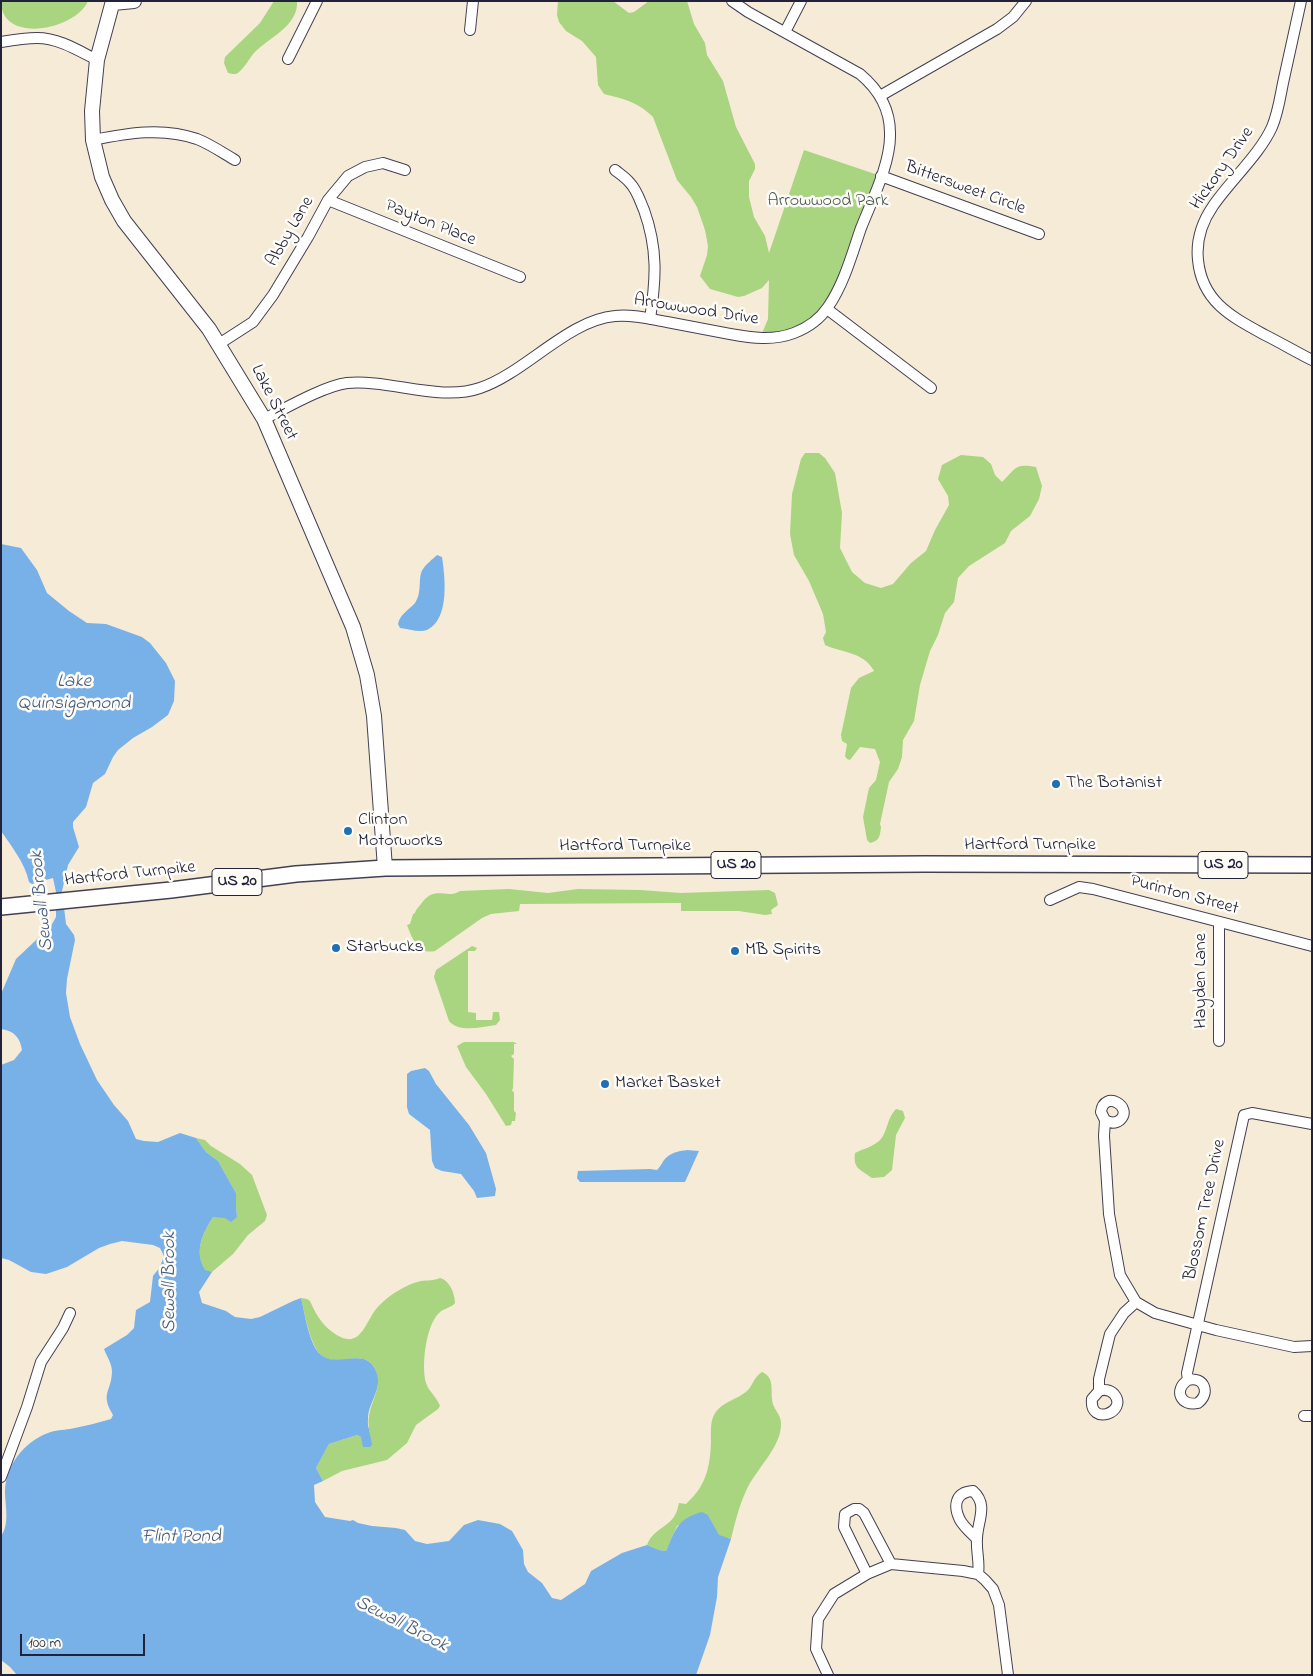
<!DOCTYPE html>
<html>
<head>
<meta charset="utf-8">
<style>
	body { margin:0 }
	#map { position:relative; width:1313px; height:1676px; overflow:hidden; background:#f6ebd7; font-family:"Indie Flower",sans-serif }
	canvas { display:block }
	.frame { position:absolute; inset:0; border:2px solid #22223b; pointer-events:none }
	.scale { position:absolute; left:20px; top:1634px; width:125px; height:22px; box-sizing:border-box; border:2px solid #22223b; border-top:0; padding-left:6px; font-size:15px; line-height:18px; white-space:nowrap; color:#22223b; -webkit-text-stroke:4px #fdfcf7; paint-order:stroke }
</style>
</head>
<body>
<div id="map">
<canvas width="1313" height="1676"></canvas>
<div class="frame"></div>
<div class="scale">100 m</div>
</div>
<script>
const ctx = document.querySelector('canvas').getContext('2d');
ctx.lineJoin = 'round';
function fillPath(path, color) { ctx.fillStyle = color; ctx.fill(path, 'evenodd'); }
function stroke(path, color, width, dash) { ctx.strokeStyle = color; ctx.lineWidth = width; ctx.lineCap = dash ? 'butt' : 'round'; ctx.setLineDash(dash || []); ctx.stroke(path); }
function label(font, color, halo, rows, align = 'center') {
  ctx.font = font + ' "Indie Flower",sans-serif'; ctx.lineWidth = 5; ctx.setLineDash([]); ctx.textBaseline = 'middle'; ctx.strokeStyle = halo; ctx.fillStyle = color; for (const [text, x, y, turn = 0] of rows) {
    ctx.save(); ctx.translate(x, y); ctx.rotate((+turn || 0) * Math.PI / 180); ctx.textAlign = isNaN(turn) ? turn : align; if (halo) ctx.strokeText(text, 0, 0); ctx.fillText(text, 0, 0); ctx.restore();
  }
}
const green = new Path2D(`
	M1,1H88C76,30 1,45 1,1Z
	M274,1H297C299,26 268,38 254,53C249,59 245,67 239,72C236,75 233,74 228,73L224,63L225,57L260,23Z
	M558,1H613L629,13L634,12L649,1H687L694,24L705,43L707,55L723,81L736,127L755,164V169L749,181V197L754,217L765,236L769,253L804,150L881,176L845,273L812,323L760,338L768,319L769,280L762,288L744,296L738,297L710,289L700,276L707,255L708,246L705,230L697,207L691,197L677,180L653,117C638,102 624,99 604,94L598,85L596,57L582,41L566,31L559,22L557,15Z
	M805,453H819L825,458L835,473L842,513L840,548L852,572L865,583L881,588L893,584L911,563L926,551L935,530L949,505L948,496L938,479L942,465L961,455L983,457L991,464L995,475L1002,482C1016,468 1015,463 1036,467L1042,486L1039,499L1030,516L1011,531L1005,543L969,566L958,578L954,602L945,613L938,635L930,651L920,685L914,721L903,740L902,757L898,769L889,782L880,824L881,827C880,835 880,841 870,843L867,840L863,817L869,788L876,780L880,762L875,749L860,747L850,760L847,759L845,756L847,744L842,741L841,735L851,688L859,678L874,671C864,652 843,653 825,645L823,638L826,632L823,614L809,581L794,555L790,534L792,494L801,459Z
	M509,889L548,893L578,889L640,890L681,893L769,890L775,893L778,905L771,910L772,914L765,915L739,911H681V903L520,904L519,911L491,914L482,918L435,951C418,955 412,938 407,925L410,924L413,914L415,913C416,909 418,908 421,904C435,884 446,900 460,891Z
	M472,946L477,948L475,951H468V1012L476,1013V1020H492L493,1012H499L500,1020L496,1025C481,1027 459,1033 449,1021L434,977L436,970Z
	M464,1042H514L517,1044H514V1054L511,1056L514,1059L513,1088L512,1091L514,1092V1111L516,1113L515,1121H512L511,1125L506,1126L486,1094L466,1067L457,1046Z
	M896,1109L903,1111L905,1118L896,1135L892,1170L884,1177L872,1178C860,1169 853,1169 855,1153C863,1149 875,1146 881,1139C888,1130 887,1118 896,1109Z
	M196,1138L205,1140L211,1146L240,1164L252,1175L267,1215L265,1221L248,1235L233,1254L212,1272L205,1271C194,1252 202,1234 213,1217H237L236,1206V1193L218,1161L206,1152Z
	M440,1278C449,1280 455,1293 455,1303C451,1308 444,1308 439,1313C426,1325 421,1366 426,1383C429,1392 437,1397 440,1406L438,1409L416,1425L407,1443L387,1460L342,1471L323,1481L316,1468L329,1444L357,1435L361,1437L369,1427C366,1407 382,1391 377,1375C370,1344 338,1369 322,1356C310,1346 305,1314 301,1298L307,1299L310,1301C316,1315 323,1326 335,1334C360,1350 364,1325 376,1309C380,1304 385,1300 390,1296C398,1290 411,1283 421,1281C428,1280 433,1281 440,1278Z
	M762,1372C774,1377 771,1388 772,1399C772,1408 781,1414 781,1423C782,1447 755,1470 746,1491C739,1506 735,1523 731,1539L719,1536L708,1515L677,1526L666,1551L659,1550L647,1545C653,1529 669,1527 675,1515C677,1512 678,1507 679,1503L686,1504C706,1486 710,1468 711,1442C711,1433 710,1423 714,1415C722,1401 738,1400 748,1390C753,1384 755,1376 762,1372Z`);
const water = new Path2D(`
	M1,544L21,548L37,570L47,593L69,611L87,623L106,624L142,637L150,643L166,663L175,681L174,701L168,715L152,727L133,738L118,750L113,757L105,774L93,783L86,807L73,822V827L79,847L68,865L62,891L66,924L74,935L75,940L67,979L66,993L70,1017L80,1044L97,1080L114,1105L128,1121L136,1139L144,1141L158,1142L180,1133L196,1138L206,1152L218,1161L236,1193V1206L237,1217L231,1222L225,1218L213,1217C202,1234 194,1252 205,1270L212,1272L199,1292L202,1303L226,1311L235,1317L251,1319L260,1317L293,1301L301,1298C305,1314 309,1345 321,1355C338,1369 368,1344 377,1374C382,1390 368,1403 368,1419C367,1427 371,1436 372,1445L370,1447H363L361,1437L357,1435L329,1444L316,1468L323,1481L314,1485L315,1502L325,1517L350,1521L353,1520L358,1523L372,1526L396,1528L405,1530L415,1541L427,1544L449,1541L464,1525L478,1520L500,1524L512,1531L523,1550L524,1564L528,1572L542,1583L552,1598L561,1600L585,1584L591,1571L622,1553L647,1545L659,1550L666,1551C676,1529 677,1519 702,1512L708,1515L719,1535L731,1539L718,1577L717,1597L710,1635L696,1675H17L10,1667L1,1660V1536C10,1524 5,1505 5,1491C6,1465 24,1442 48,1433C55,1430 63,1430 70,1429C84,1426 98,1423 111,1419L113,1415C100,1393 111,1393 112,1372C112,1363 107,1357 104,1349L127,1335L134,1328L136,1310L150,1302L153,1276L160,1267L164,1256L160,1248L153,1245L122,1241L110,1244L99,1248L67,1267L46,1274L31,1272L9,1260L1,1258V1065L14,1060L22,1050C20,1037 14,1031 1,1029V994L16,959L51,926L56,917V892L53,878L32,884L29,882C25,863 12,847 1,831Z
	M437,555L442,557C445,577 450,619 427,630C419,633 409,629 400,628L398,624C400,614 409,610 415,603C423,591 417,578 423,569C426,564 433,559 437,555Z
	M425,1068L429,1071L436,1084L469,1125L486,1153L496,1189L495,1196L477,1198L474,1191L461,1174L442,1171L435,1168L432,1161L430,1130L409,1114L407,1107V1074L411,1071Z
	M687,1150L699,1151L685,1182H580L577,1178L578,1171L650,1169L657,1170C662,1165 663,1160 667,1157C673,1152 680,1151 687,1150Z`);
const street = new Path2D(`
	M1301,1C1295,28 1289,56 1283,83C1280,98 1278,113 1272,127C1260,154 1230,181 1213,206C1202,222 1196,241 1198,260C1202,302 1232,317 1265,335C1281,343 1296,352 1312,360
	M470,30L473,1
	M785,32L801,1
	M1,42C13,40 25,38 37,38C59,38 79,51 97,60
	M288,59L317,1
	M880,96L997,29L1013,17L1026,1
	M93,140C128,133 163,127 197,139C210,144 223,153 235,160
	M615,170C620,174 626,178 630,183C637,190 640,201 644,210C658,249 656,279 650,319
	M881,176L1039,234
	M328,200L520,277
	M827,309L931,388
	M219,344L253,322L273,295L308,237L328,200L348,176L365,167L383,163L405,170
	M264,419C286,408 324,386 347,383C389,379 440,402 480,388C525,373 568,320 615,316C633,314 650,319 667,322C688,326 709,330 730,334C752,338 773,341 794,333C807,328 820,319 828,307C844,284 852,254 861,228C872,200 891,163 890,133C890,109 878,89 860,74L748,12L732,1
	M1050,900L1079,887L1093,889L1312,946
	M1219,1041V922
	M1105,1120C1110,1123 1115,1124 1120,1120C1134,1107 1104,1089 1101,1112L1105,1120L1104,1136L1109,1214L1114,1242L1120,1275L1136,1302L1155,1313L1216,1330L1294,1347L1312,1346
	M1188,1380C1204,1376 1211,1393 1198,1403C1181,1407 1173,1390 1188,1380L1187,1373L1244,1115L1252,1113L1312,1124
	M1099,1391C1104,1389 1110,1390 1114,1394C1129,1412 1089,1427 1092,1399L1099,1391V1379L1110,1334L1124,1313L1136,1302
	M1304,1416H1312
	M1,1477L27,1407L41,1362L63,1328L70,1313
	M976,1538C971,1533 964,1527 960,1520C953,1506 955,1492 973,1491C989,1505 977,1522 977,1539C976,1551 980,1562 978,1574
	M867,1574L844,1527L845,1514L854,1509H859L864,1513L891,1564
	M828,1675L816,1649L818,1619L834,1594L867,1574L891,1564L963,1571L978,1574L985,1580L993,1589L999,1605L1008,1675`);
const secondary = new Path2D(`
	M113,1L97,60L92,111L93,140L102,177L112,200L124,221L209,329L264,419L353,627L367,675L374,716L385,868
	M113,3L134,1`);
const primary = new Path2D(`
	M1,907L171,890L296,874L385,868L925,864L1312,865`);
const markers = [
	[1056,784,5,"#1f6fb2"],
	[348,831,5,"#1f6fb2"],
	[336,948,5,"#1f6fb2"],
	[735,951,5,"#1f6fb2"],
	[605,1084,5,"#1f6fb2"]
];
const shields = [
	[736,865,50],
	[1223,865,50],
	[237,882,50]
];
const shieldNames = [
	["US 20",736,865],
	["US 20",1223,865],
	["US 20",237,882]
];
const streetNames = [
	["Hickory Drive",1223,169,-55],
	["Bittersweet Circle",965,189,20],
	["Payton Place",430,224,22],
	["Abby Lane",291,232,-60],
	["Arrowwood Drive",696,311,9],
	["Lake Street",273,403,63],
	["Hartford Turnpike",1030,846],
	["Hartford Turnpike",625,847],
	["Hartford Turnpike",130,875,-6],
	["Purinton Street",1184,896,15],
	["Hayden Lane",1202,981,-90],
	["Blossom Tree Drive",1206,1210,-78]
];
const parkNames = [
	["Arrowwood Park",828,202]
];
const poiNames = [
	["The Botanist",1066,784],
	["Clinton",358,821],
	["Motorworks",358,842],
	["Starbucks",346,948],
	["MB Spirits",745,951],
	["Market Basket",615,1084]
];
const waterNames = [
	["Lake",74,683],
	["Quinsigamond",74,705],
	["Sewall Brook",43,901,-96],
	["Sewall Brook",171,1282,-90],
	["Flint Pond",181,1538],
	["Sewall Brook",401,1625,27]
];
fillPath(green, '#a9d480');
fillPath(water, '#78b0e8');
stroke(street, '#424052', 12);
stroke(secondary, '#424052', 16);
stroke(primary, '#424052', 18);
stroke(street, '#fff', 10);
stroke(secondary, '#fff', 14);
stroke(primary, '#fff', 15);
for (const [x, y, r, color] of markers) { const dot = new Path2D(); dot.arc(x, y, r, 0, 2 * Math.PI); ctx.fillStyle = color; ctx.fill(dot); stroke(dot, '#fdfcf7', 2); }
for (const [x, y, w] of shields) { const box = new Path2D(); box.roundRect(x - w / 2, y - 13.5, w, 27, 4); ctx.fillStyle = '#fdfcf7'; ctx.fill(box); stroke(box, '#22223b', 1); }
label('bold 16px', '#22223b', null, shieldNames);
label('18px', '#22223b', '#fdfcf7', streetNames);
label('18px', '#4a5750', '#fdfcf7', parkNames);
label('18px', '#22223b', '#fdfcf7', poiNames, 'left');
label('italic 19px', '#445b80', '#fdfcf7', waterNames);
</script>
</body>
</html>
